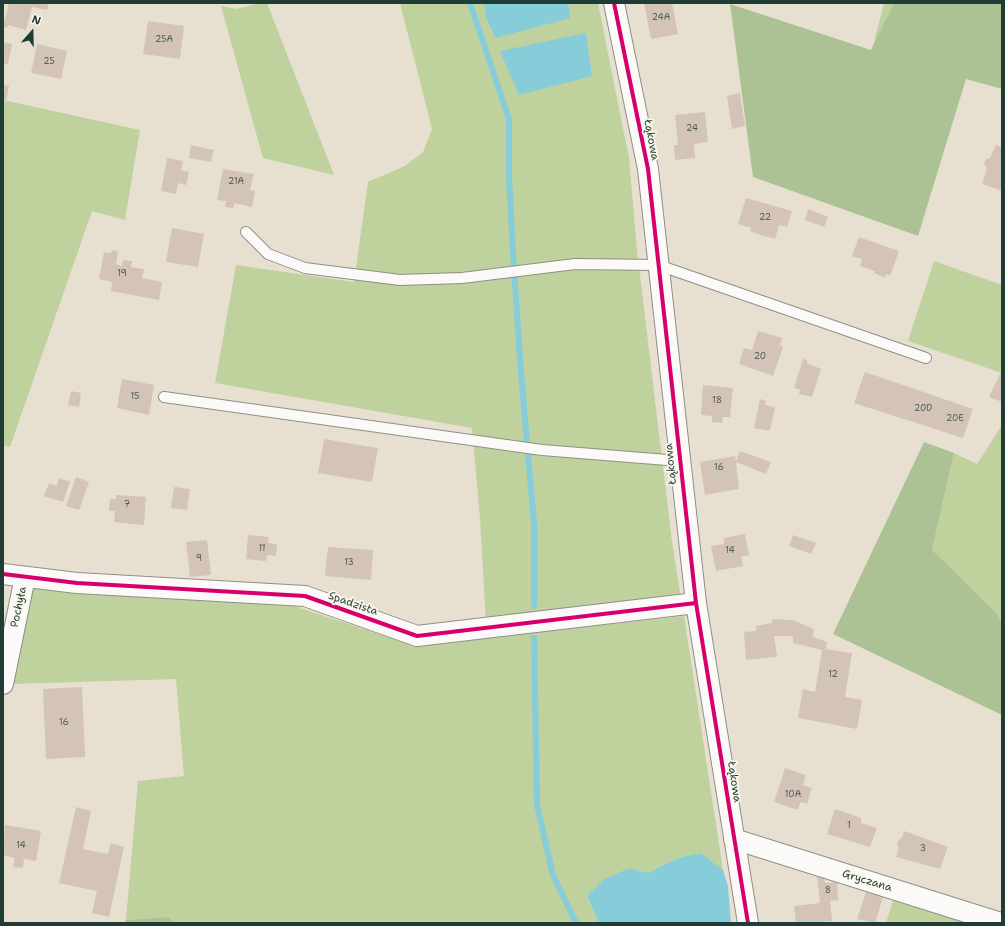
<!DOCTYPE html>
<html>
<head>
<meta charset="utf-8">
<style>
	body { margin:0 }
	#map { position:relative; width:1005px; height:926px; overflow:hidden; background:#e7e0d1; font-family:"Shantell Sans",sans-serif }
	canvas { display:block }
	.frame { position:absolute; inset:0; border:4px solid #1f3d34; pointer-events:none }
	.north { position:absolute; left:12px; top:12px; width:40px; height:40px; -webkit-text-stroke:3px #fbf7ec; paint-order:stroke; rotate:20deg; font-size:11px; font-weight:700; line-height:16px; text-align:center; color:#1f3d34 }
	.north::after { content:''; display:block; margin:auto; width:14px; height:18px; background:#1f3d34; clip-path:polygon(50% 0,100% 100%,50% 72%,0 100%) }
</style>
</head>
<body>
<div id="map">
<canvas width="1005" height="926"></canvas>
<div class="frame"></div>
<div class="north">N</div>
</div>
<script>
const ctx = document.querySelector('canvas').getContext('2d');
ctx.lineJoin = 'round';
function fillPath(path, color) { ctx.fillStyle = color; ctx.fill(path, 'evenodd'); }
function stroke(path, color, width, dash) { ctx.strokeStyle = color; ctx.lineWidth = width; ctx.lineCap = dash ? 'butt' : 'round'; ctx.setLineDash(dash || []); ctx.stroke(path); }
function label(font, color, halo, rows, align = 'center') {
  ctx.font = font + ' "Shantell Sans",sans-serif'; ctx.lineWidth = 3.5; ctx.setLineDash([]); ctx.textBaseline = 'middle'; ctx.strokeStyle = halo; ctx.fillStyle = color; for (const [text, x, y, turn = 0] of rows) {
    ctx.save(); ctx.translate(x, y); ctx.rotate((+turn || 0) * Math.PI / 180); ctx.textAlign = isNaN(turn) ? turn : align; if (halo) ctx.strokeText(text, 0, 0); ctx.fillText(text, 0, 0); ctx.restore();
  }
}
const green = new Path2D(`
	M259,3H267L334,175L263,158L221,6L237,9Z
	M400,3H598L629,158L637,250L672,542L681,598L486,623L480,518L472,428L215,383L236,265L354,282L368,182L405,166L423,152L432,129Z
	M884,3H894L872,50Z
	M3,100L140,130L125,220L92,211L10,447L3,445Z
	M934,261L1002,285V373L908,341Z
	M1002,425V624L932,550L954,453L977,464Z
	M30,587L294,606L415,646L684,616L723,870L701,853C679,856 668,862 649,873L630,868L587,897L599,923H175L169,917L126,920L138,781L184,776L176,679L11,684Z
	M894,898L974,923H886Z`);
const forest = new Path2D(`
	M894,3H1002V89L966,79L918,236L753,177L730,4L871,50Z
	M924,442L954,453L932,550L996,613L1002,624V715L833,634Z
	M169,917L175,923H125L126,920Z`);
const water = new Path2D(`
	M484,3H568L570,18L496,38L486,18Z
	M586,33L592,76L519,95L500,51Z
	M701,853L723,870L728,886L731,923H599L587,896L604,879L630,868L649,873C668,862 679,856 701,853Z`);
const stream = new Path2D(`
	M470,3L509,119V178L514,270L521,372L534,523V606
	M534,638L537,805L553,875L576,923`);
const building = new Path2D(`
	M9,3H49L47,10L32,7L26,30L8,25L7,28L3,27Z
	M644,3H672L678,34L651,39Z
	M148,21L184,26L180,59L143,54Z
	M3,42L12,44L8,64L3,63Z
	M37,44L67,51L61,79L31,73Z
	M3,85L9,86L6,102L3,101Z
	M740,93L745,126L732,129L727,96Z
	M705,112L708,142L694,144L695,158L675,160L674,145H678L675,115Z
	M191,145L214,150L211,162L189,158Z
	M996,145L1002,147V191L982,184L987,168L984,164L986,159L990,158Z
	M167,158L183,161L181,170L189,172L186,185L178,183L176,194L161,191Z
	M223,169L254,174L250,190L255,191L252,207L235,203L233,208L225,207L226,201L217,200Z
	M746,198L792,211L787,227L779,225L775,239L754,233L750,231L751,228L738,224Z
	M808,209L828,217L824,227L805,220Z
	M172,228L204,234L198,267L166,262Z
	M859,237L899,251L890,276L886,274L885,278L874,273L875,271L860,266L862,259L852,256Z
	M112,250L118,251L116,264L122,266L123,260L132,261L131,267L144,269L142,278L162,282L159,300L111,291L112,282L99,279L104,252L111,253Z
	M758,331L782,338L780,345L783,347L773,376L739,364L744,348L752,350Z
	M803,359L807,360V363L821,369L812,397L799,394L800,390L794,388Z
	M865,372L973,409L963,438L854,403Z
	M1000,374L1002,375V402L989,397Z
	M122,379L154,385L149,415L117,408Z
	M703,385L733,388L730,417H723L722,423L712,422V416L701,415Z
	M71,391L81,393L79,407L68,405Z
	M760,399L766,401L765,405L775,407L770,431L754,428Z
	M324,439L378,448L372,482L318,473Z
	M740,451L771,462L766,474L736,462L739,489L705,495L700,462L735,456L736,461Z
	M76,477L89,482L79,510L66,506Z
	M59,478L70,482L63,502L44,496L49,483L57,486Z
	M174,487L190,489L187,510L171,508Z
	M116,495L146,497L144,525L114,522L115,511H109L110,499H116Z
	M745,534L749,555L741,557L743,566L716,571L711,546L724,544V538Z
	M248,535L269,537L268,543L277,544L276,556L267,555L266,561L246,559Z
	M793,535L816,543L811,554L789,546Z
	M207,540L211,575L190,577L186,542Z
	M328,547L373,550L371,580L325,576Z
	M772,619L793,620L814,629L813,637L827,642L826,649L852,653L845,697L862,700L857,729L798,718L803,689L815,692L822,650L793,643V636H774L777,657L746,660L744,632L756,631V626L772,623Z
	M82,687L85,757L46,759L43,689Z
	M785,768L806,775L803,785L812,788L807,804L801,802L797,810L774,802Z
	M76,807L91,811L83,849L108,854L111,843L124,847L109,917L92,913L97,891L59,883Z
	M835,809L861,818V823L877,828L870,847L827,834Z
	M5,825L41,831L36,861L24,859L23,868L13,867L15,858L3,855Z
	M904,831L948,847L940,869L896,857L899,848L897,844L899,840L902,838Z
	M817,875H824L825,883L837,882L838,900L830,901L832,921L796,923L794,906L820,903Z
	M867,889L884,894L875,923L857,919Z`);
const lane = new Path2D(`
	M246,232L268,254L305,268L400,280L462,278L575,264L658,265L926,358
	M164,397L542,450L680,461`);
const street = new Path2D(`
	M614,3L648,169L696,603L748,923
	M3,574L77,583L305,596L417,636L696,603
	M3,684L25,577
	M734,839L1001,923`);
const cycleway = new Path2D(`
	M614,3L648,169L696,603L748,923
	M3,574L77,583L305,596L417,636L696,603`);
const numberNames = [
	["24A",661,18],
	["25A",164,40],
	["25",49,62],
	["24",692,129],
	["21A",236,182],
	["22",765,218],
	["19",122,274],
	["20",760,357],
	["15",135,397],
	["18",717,401],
	["20D",923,409],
	["20E",955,419],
	["16",719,468],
	["7",127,505],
	["11",262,549],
	["14",730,551],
	["9",199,559],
	["13",349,563],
	["12",833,675],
	["16",64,723],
	["10A",793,795],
	["1",849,826],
	["14",21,846],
	["3",923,849],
	["8",828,891]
];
const streetNames = [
	["Łąkowa",651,140,79],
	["Łąkowa",671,464,-96],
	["Spadzista",353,604,19],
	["Pochyła",19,607,-78],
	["Łąkowa",734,782,81],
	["Gryczana",867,881,17]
];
fillPath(green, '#bfd19c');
fillPath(forest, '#adc294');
fillPath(water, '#87ccd9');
stroke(stream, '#87ccd9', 6);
fillPath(building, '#d3c4b7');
stroke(lane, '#8e9087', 12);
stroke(street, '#8e9087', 22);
stroke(lane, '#fbfaf8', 10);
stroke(street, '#fbfaf8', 20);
stroke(cycleway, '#d6006c', 4);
label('9px', '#4c5f55', null, numberNames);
label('11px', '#1f3d34', '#fbf7ec', streetNames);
</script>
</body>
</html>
